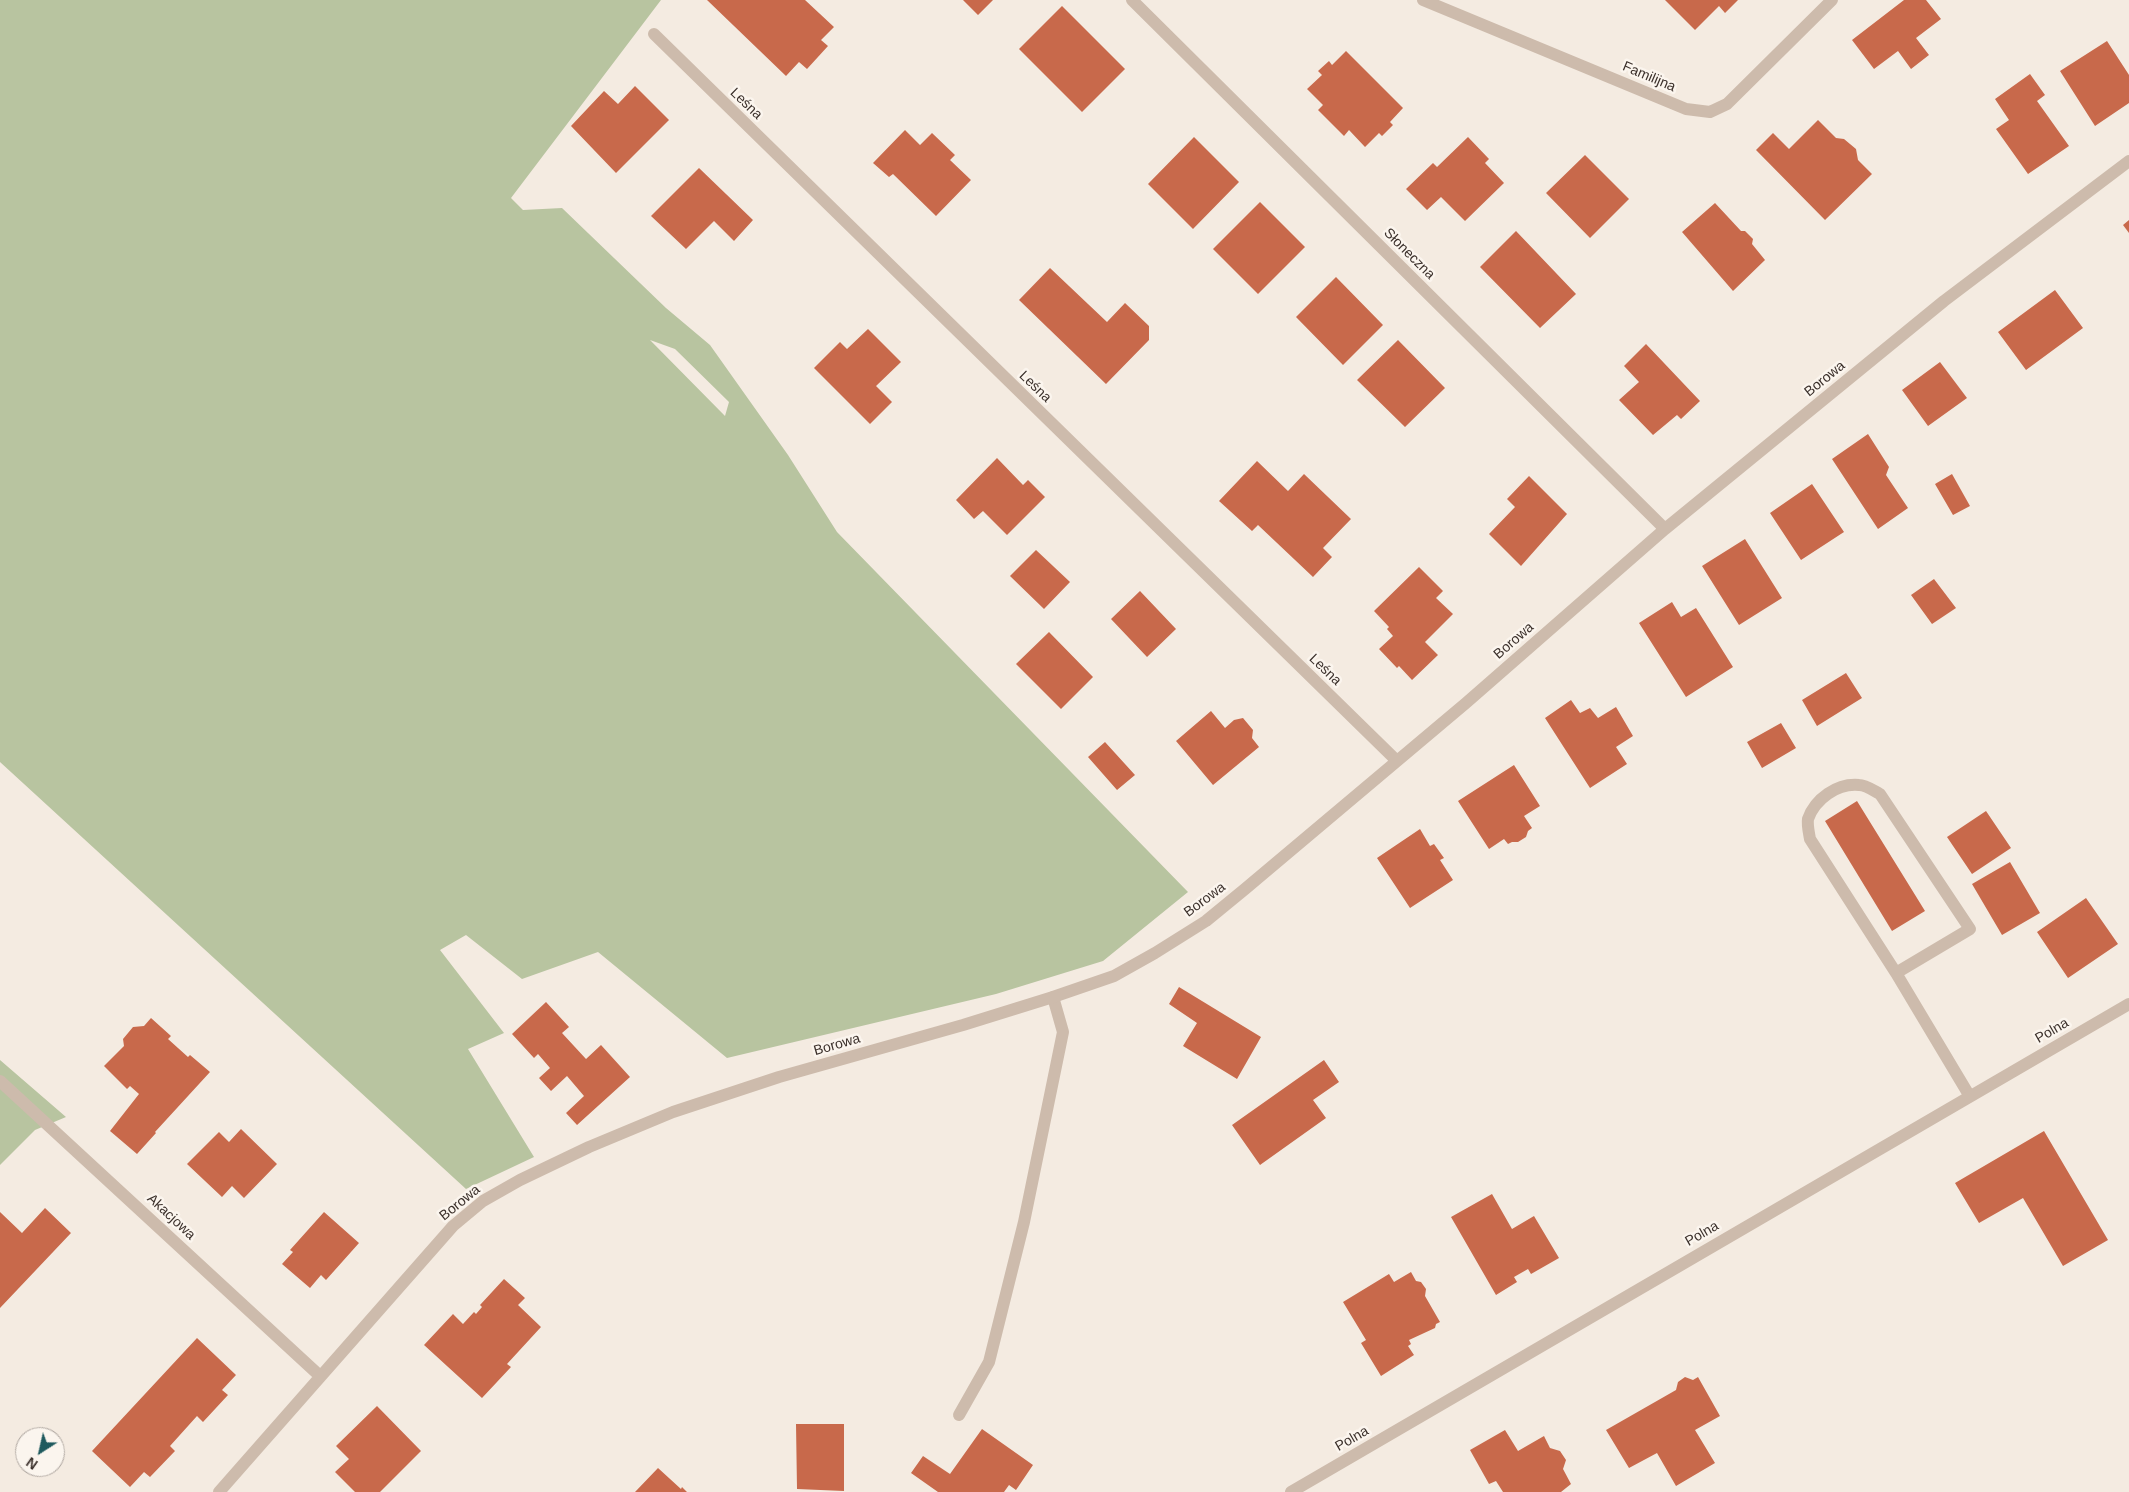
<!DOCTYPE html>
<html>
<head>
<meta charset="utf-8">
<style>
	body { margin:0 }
	#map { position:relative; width:2129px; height:1492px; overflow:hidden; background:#f4ebe1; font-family:Helvetica,sans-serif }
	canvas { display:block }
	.north { position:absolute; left:15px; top:1427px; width:50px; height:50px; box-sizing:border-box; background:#fbf5ee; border:1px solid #aea6a0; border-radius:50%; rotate:215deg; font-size:14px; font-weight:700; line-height:20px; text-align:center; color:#3b302b }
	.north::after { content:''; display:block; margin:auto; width:18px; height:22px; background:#1f5a5e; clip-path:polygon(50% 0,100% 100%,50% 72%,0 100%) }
</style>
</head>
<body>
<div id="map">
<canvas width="2129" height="1492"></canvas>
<div class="north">N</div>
</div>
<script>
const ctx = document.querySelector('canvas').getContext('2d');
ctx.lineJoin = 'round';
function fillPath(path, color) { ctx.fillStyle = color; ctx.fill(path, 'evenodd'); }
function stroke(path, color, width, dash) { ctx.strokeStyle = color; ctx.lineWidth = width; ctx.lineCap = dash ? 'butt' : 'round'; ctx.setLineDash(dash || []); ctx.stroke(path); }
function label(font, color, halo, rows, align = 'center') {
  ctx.font = font + ' Helvetica,sans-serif'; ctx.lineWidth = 5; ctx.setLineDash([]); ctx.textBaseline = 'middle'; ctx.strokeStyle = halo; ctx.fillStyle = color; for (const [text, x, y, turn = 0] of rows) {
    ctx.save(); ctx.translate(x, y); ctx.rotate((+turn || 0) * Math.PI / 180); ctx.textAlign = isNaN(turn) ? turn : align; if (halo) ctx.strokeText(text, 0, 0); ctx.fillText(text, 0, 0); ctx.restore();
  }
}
const green = new Path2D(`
	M0,0H661L511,198L523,210L562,208L666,308L710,345L788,455L837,532L1188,892L1103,961L996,994L727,1058L598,952L522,979L466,935L440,950L504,1033L468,1049L534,1157L466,1189L0,762ZM650,340L675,349L729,402L725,416Z
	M0,1060L66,1117L35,1130L0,1165Z`);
const building = new Path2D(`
	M707,0H805L834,27L821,40L828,46L807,69L799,62L786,76Z
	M963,0H993L978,15Z
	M1665,0H1738L1725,13L1719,6L1695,30Z
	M1904,0H1926L1941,19L1916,38L1929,55L1911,69L1898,51L1874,69L1852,40Z
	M1062,6L1125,69L1082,112L1019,49Z
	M2107,41L2129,75V103L2095,126L2060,71Z
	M1346,51L1403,108L1390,122L1393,125L1382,136L1379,133L1365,147L1349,130L1344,136L1318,110L1323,105L1307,89L1322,75L1318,71L1329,61L1332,65Z
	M2030,74L2045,95L2037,101L2069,146L2028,174L1996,129L2009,120L1995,99Z
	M635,86L669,120L616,173L571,126L604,91L618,104Z
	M1818,120L1836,138L1844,139L1856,149L1858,160L1872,174L1825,220L1756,150L1773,133L1789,149Z
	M905,130L920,145L932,133L955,155L950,160L971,180L936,216L893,174L889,177L873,163Z
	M1194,137L1239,182L1193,229L1148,184Z
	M1468,137L1489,159L1485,163L1504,183L1465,221L1441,197L1427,210L1406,189L1433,163L1437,167Z
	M1585,155L1629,199L1590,238L1546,193Z
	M699,168L753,220L734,241L714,221L686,249L651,216Z
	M1260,202L1305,247L1258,294L1213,249Z
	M1715,203L1741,231H1745L1753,239L1752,244L1765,260L1733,291L1682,232Z
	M2129,220V233L2123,225Z
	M1516,231L1576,294L1540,328L1480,267Z
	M1050,268L1107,322L1125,303L1149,326V340L1106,384L1019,300Z
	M1336,277L1383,325L1343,365L1296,317Z
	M2055,290L2083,328L2026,370L1998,332Z
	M868,329L901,362L876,386L892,402L870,424L814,368L840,342L847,349Z
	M1398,340L1445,388L1405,427L1357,380Z
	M1646,344L1700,401L1681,419L1677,415L1653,435L1619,400L1639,382L1624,366Z
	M1940,362L1967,398L1928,426L1902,390Z
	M1868,434L1889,467L1886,475L1908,508L1878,529L1832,459Z
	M997,458L1023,485L1028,480L1045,497L1007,535L983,511L974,519L956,500Z
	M1257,461L1288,491L1304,474L1351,519L1323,548L1332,557L1313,577L1258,525L1252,531L1219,501Z
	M1952,474L1970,506L1953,515L1935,484Z
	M1529,476L1567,514L1521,566L1489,534L1515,507L1507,499Z
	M1812,484L1844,532L1801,560L1770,513Z
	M1745,539L1782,598L1739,625L1702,566Z
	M1036,550L1070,582L1044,609L1010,576Z
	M1419,567L1443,591L1436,598L1453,614L1425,642L1438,655L1412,680L1399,666L1397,668L1379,649L1393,636L1387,629L1389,627L1374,611Z
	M1934,579L1956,608L1932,624L1911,595Z
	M1140,591L1176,629L1147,657L1111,619Z
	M1672,602L1681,617L1696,608L1733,667L1686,697L1639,623Z
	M1049,632L1093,677L1061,709L1016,664Z
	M1846,673L1862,698L1817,726L1802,700Z
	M1571,700L1580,713L1590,708L1598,718L1616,707L1633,736L1616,747L1627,764L1590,788L1545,718Z
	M1211,711L1225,728L1234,720L1243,718L1253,730L1252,738L1259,747L1213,785L1176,741Z
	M1781,723L1796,748L1762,768L1747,742Z
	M1105,742L1135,775L1117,790L1088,757Z
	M1514,765L1540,806L1524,816L1532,828L1528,831L1526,837L1518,842H1512L1508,844L1504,839L1489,849L1458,801Z
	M1857,801L1925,911L1892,931L1825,821Z
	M1986,811L2011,848L1972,874L1947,837Z
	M1420,829L1430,846L1434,844L1444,858L1440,860L1453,880L1410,908L1377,858Z
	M2010,862L2040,913L2002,935L1972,884Z
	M2086,898L2118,944L2068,978L2037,932Z
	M1179,987L1261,1037L1237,1079L1183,1046L1197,1023L1169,1004Z
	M546,1002L569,1027L562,1033L586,1059L601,1045L630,1077L577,1125L566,1113L584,1096L567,1076L551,1091L539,1078L550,1068L538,1054L534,1058L512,1034Z
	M151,1018L171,1036L168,1039L188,1057L190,1055L210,1072L155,1132L156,1133L137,1154L110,1131L139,1094L130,1086L127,1089L104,1066L124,1046L123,1039L133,1027L144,1026Z
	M1324,1060L1339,1082L1313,1100L1326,1118L1260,1165L1232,1125Z
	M241,1129L277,1164L244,1198L232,1186L222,1197L187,1164L219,1132L229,1142Z
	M2044,1131L2108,1240L2063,1266L2023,1198L1979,1223L1955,1183Z
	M1492,1194L1512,1229L1534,1216L1559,1258L1531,1274L1528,1269L1514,1277L1517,1282L1496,1295L1451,1217Z
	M45,1208L71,1233L0,1308V1212L22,1233Z
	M324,1212L359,1243L326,1280L321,1275L310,1288L282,1264L293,1252L290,1250Z
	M1411,1272L1416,1281L1421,1282L1426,1289L1425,1296L1440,1322L1436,1324L1435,1328L1409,1340L1411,1344L1408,1346L1414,1355L1381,1376L1361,1343L1366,1340L1343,1302L1389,1274L1394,1282Z
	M504,1279L525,1298L518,1305L541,1327L507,1364L511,1367L482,1398L424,1345L453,1314L463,1324L474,1312L476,1314L482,1307L480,1305Z
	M197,1338L236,1375L222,1390L228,1395L203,1422L197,1416L170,1446L175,1451L150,1477L144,1472L130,1487L92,1451Z
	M1685,1377L1693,1380L1698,1377L1720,1416L1695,1430L1715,1463L1676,1486L1657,1453L1629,1468L1606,1430L1676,1390L1678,1382Z
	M377,1406L421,1451L380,1492H355L335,1472L349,1459L336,1446Z
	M796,1424H844V1491L797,1489Z
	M982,1429L1033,1465L1016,1490L1009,1485L1004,1492H938L911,1473L923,1456L950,1474Z
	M1505,1430L1518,1451L1544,1436L1550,1448L1560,1451L1566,1460L1563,1469L1571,1484L1561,1492H1503L1496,1481L1489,1484L1470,1450Z
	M658,1468L681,1489L682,1487L687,1492H635Z`);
const lane = new Path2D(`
	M1896,973L1810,839C1809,833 1807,825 1808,819C1815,799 1837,783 1859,785C1866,785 1874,791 1880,794L1970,929L1896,973L1969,1095
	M959,1415L989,1362L1024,1222L1063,1032L1053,997`);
const street = new Path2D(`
	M1132,0L1665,529
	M1423,0L1686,109L1710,112L1727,104L1832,0
	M654,34L1397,761
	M0,1081L320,1376
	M219,1492L453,1226L483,1201L520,1180L589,1147L673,1112L779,1077L963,1025L1053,997L1114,976L1155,953L1206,921L1245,889L1466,703L1665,529L1944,301L2129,161
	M1291,1492L2129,1004`);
const streetNames = [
	["Familijna",1649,77,23],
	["Leśna",746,104,44],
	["Słoneczna",1409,254,45],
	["Borowa",1825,379,-39],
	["Leśna",1035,387,44],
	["Borowa",1514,641,-41],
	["Leśna",1325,670,44],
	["Borowa",1205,900,-37],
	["Polna",2052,1031,-30],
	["Borowa",837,1045,-16],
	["Borowa",460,1203,-39],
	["Akacjowa",171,1217,43],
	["Polna",1702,1234,-30],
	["Polna",1352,1439,-30]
];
fillPath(green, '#b8c4a0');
fillPath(building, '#c8694b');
stroke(lane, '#cdbbac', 12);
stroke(street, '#cdbbac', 12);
label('14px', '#3b302b', '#fbf5ee', streetNames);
</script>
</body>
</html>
